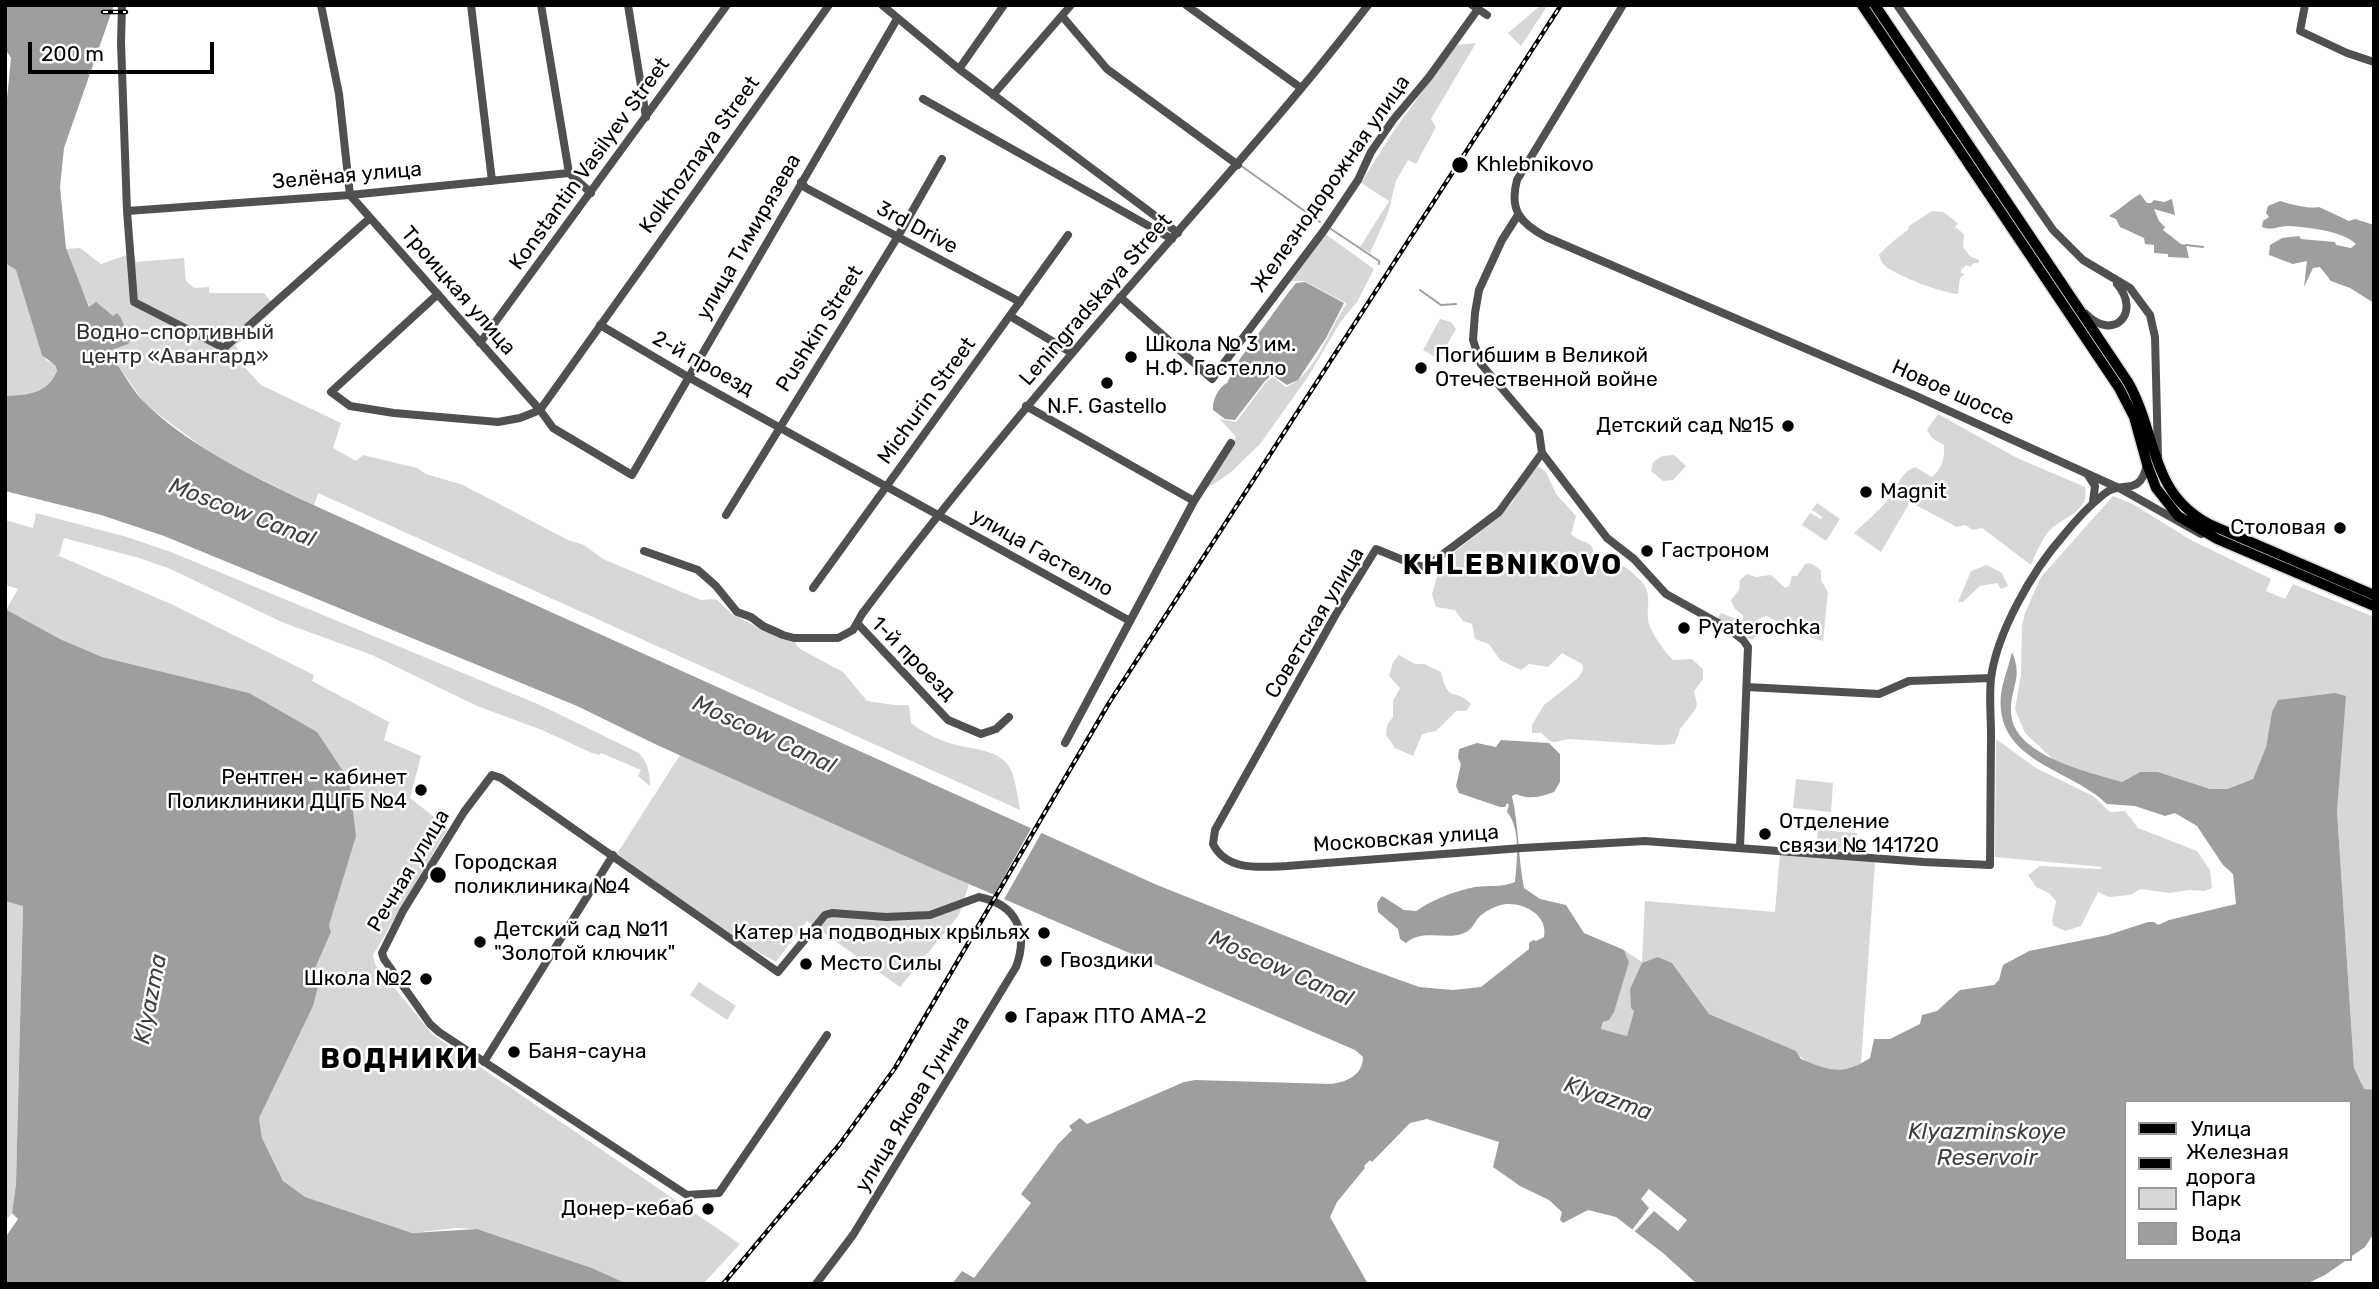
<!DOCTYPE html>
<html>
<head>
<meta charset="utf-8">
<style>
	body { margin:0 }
	#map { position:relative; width:2379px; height:1289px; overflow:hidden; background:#fff; font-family:Rubik,sans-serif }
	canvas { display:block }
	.frame { position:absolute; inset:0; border:7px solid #000; pointer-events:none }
	.legend { position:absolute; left:2124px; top:1100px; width:228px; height:161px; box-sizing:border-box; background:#fff; border:2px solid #999; margin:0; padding:9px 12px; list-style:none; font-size:21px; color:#000 }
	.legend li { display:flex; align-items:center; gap:14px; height:35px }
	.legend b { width:35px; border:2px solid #999 }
	.scale { position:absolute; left:28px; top:42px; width:186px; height:32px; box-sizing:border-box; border:4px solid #000; border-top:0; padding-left:9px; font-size:21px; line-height:24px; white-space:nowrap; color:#000; -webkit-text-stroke:5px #fff; paint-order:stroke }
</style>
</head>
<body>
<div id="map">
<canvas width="2379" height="1289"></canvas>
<div class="frame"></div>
<ul class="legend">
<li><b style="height:9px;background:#000"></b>Улица</li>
<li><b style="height:9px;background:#000"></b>Железная дорога</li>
<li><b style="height:19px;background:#d7d7d7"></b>Парк</li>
<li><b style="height:19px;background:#9e9e9e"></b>Вода</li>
</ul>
<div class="scale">200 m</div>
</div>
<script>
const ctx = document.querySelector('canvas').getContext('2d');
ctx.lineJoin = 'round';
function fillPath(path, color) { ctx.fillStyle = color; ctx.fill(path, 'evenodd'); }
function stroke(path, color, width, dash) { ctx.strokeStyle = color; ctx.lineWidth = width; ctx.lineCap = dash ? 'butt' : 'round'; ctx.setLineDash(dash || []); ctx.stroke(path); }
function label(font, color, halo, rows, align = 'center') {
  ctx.font = font + ' Rubik,sans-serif'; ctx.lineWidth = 5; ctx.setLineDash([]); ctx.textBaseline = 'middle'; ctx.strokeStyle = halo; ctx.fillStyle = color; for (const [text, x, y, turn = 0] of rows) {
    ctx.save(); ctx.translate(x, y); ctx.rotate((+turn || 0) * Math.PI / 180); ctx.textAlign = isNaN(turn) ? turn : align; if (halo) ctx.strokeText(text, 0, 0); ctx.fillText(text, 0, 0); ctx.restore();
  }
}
const green = new Path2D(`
	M1541,5H1548L1521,46L1508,33Z
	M1476,43L1431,119L1436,127L1416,164L1408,160L1396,181L1388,213L1370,253L1360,247L1389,201L1361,183L1393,132L1456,45Z
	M1932,211L1943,212C1945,213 1957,222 1958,224L1955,227L1964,234L1963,247L1970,256L1979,260V263H1974L1970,267L1966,265L1961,270V273L1965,274L1960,278L1958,294C1945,294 1896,276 1884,265C1882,262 1880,259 1879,255C1887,246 1898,237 1908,230L1909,226Z
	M1324,233L1374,269L1357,302L1341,321L1308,377L1260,444L1230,473L1203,491L1236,437L1220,419L1236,422L1266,382L1273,377L1286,387C1317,374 1327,331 1346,305V303L1304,281H1288Z
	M80,248L101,264L132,253L136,262L184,258L186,281L194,288L209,287V293H264L276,308L235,346L241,352L236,358L261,385L341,423L333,448L356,461L363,455L417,468L426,474L463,485L568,540L584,545L603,559L701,600L716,599L732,614L777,637L794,641L800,649L843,672L867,701L894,705H909L911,723C925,734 943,742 960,746C980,750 1003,751 1012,772C1016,784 1018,798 1020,810L318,493L314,505L217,458L145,404L112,357L76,276L66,249Z
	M5,263L16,270L46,360L57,366V371C47,394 28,395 5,396Z
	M1440,319L1451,322L1456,329L1439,359L1423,350Z
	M1938,414L2017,458L2085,487C2091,512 2060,518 2049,531C2041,541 2036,553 2031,565L1982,528L1973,530L1965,525L1957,527L1910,502L1881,552L1854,533C1865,523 1877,512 1887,501C1899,488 1898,474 1915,467L1932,477C1942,469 1945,457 1944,445L1932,438L1927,430Z
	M1674,455L1686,466L1673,480L1663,481L1651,471L1653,462L1662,456Z
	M1538,466L1546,472L1556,494L1576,516L1571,534C1583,546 1596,537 1593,561C1602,569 1608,563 1619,565C1628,567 1635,575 1641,581C1652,593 1647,604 1648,618C1648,630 1665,652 1673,660L1692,659L1703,669V679L1694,691L1697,705L1695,710L1680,729L1675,744L1660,745L1569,739C1552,742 1555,746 1541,733H1532V725L1544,705L1578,678L1583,670L1582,664L1562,653L1548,667L1529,664L1521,670L1500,660L1489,644L1475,639L1472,624L1463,621L1455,610L1436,607L1432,594L1441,563L1497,518L1512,503L1533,467Z
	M2113,496L2133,504L2189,539L2271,579L2266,591L2285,599L2293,584L2374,617V1090H2364L2354,1068L2337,811L2345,696L2272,712L2266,747L2253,779L2226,789H2210L2157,772H2140L2122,782L2057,763L2025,733L2015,709L2021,674L2022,626L2025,613L2041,577Z
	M1817,503L1840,519L1826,541L1802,525L1810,513L1821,519L1822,517L1812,510Z
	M36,513L127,537L171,552L540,705L639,753C648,763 650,773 650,786L638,776L641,770L601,753L599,755L592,753L542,730L477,706L372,655L284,623L168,568L139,558L64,538L59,556L171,604L314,675L312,681L389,722L384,740L421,756L410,798L448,828L373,955L375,964L433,1035L740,1244L703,1284H626L592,1268L477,1229L456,1228L412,1233L340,1211L299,1195L283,1181L262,1138L259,1118L313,973L331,932L249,693L102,657L60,639L6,610L18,589L5,585V520L33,528Z
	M1810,563L1821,570V580L1828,592L1823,641L1780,628L1775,620L1766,616L1758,619L1761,633L1752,640L1720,621L1718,617L1721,613L1738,620H1743V615L1735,609L1731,600L1739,590L1740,580L1747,574L1756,577L1771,575L1785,588L1789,586L1792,576H1797L1805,564Z
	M1987,565L2002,573L2008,586L2001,589L1997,583L1980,586L1963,602H1958L1971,571Z
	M1399,655L1415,664H1424L1441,672C1448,705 1456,687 1471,704L1466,711H1456L1436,731L1422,734L1413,756L1395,748L1386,735L1387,725L1393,717V701L1400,688L1389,676L1393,662Z
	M1996,739L2036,768L2093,796L2110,812L2125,811L2138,828L2197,851L2210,870L2212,888L2205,891L2189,890L2169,893L2141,889L2130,895L2109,897L2098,892L2081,926L2065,931L2054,926L2052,921L2056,901L2049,893L2036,887L2028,875L2040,866L2100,869L2102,867L1995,857Z
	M680,755L969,884L959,915L900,987L807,921L776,962L691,914L613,860Z
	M1796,779L1833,783L1831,812L1793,808Z
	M1818,830L1857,833L1856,850L1816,847Z
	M1780,853L1875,862L1861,1064C1854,1066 1845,1071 1838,1072C1824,1072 1802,1062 1796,1051L1709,1014L1672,963L1634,1010L1627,1036L1601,1029L1629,962L1624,950L1642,962L1645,901L1775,912Z
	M5,901L23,905L16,1184L12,1213L5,1222Z
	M699,982L736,1006L727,1020L690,995Z`);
const water = new Path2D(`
	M5,5H114L64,148L60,187L66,248L89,307L96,302L113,316L117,313L121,318L130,340L128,344L109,351L112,357C123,372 133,392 147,405C197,452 259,479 320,508L1157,885L1364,967L1419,987L1453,990L1481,987L1529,949V943L1533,940L1536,941L1544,937C1549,912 1516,899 1498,906C1492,908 1484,912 1479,917C1474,923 1472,930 1464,933C1446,941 1423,928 1406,943L1400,939L1398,929L1378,912L1377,903L1382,896L1404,910L1416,911C1432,900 1454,891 1475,887C1488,885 1501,888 1515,882C1517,862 1521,828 1507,812L1509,805L1507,803L1505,807H1500L1459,793L1456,786L1461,764L1458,758L1459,749L1477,743L1496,747L1501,740L1549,743L1560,754V782L1554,792C1541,797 1529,800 1516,794L1512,796C1519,826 1518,858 1524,888L1540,899L1566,905L1584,933L1624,950L1629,962L1614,1012L1609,1020L1603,1022L1601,1029L1627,1036L1634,1011L1631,1008L1630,989L1642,963L1658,957L1672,963L1709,1014L1796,1051L1801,1059C1830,1071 1842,1076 1870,1058L1874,1039H1890L1920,1024L1922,1015L1937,1011L1960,990L1994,985L1999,980L2003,965L2029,951L2108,935L2148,922H2154L2158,925L2169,920L2236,904L2233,874L2223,865L2197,826L2175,813L2165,816L2135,806L2107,804C2070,768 1994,762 2001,694C2003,680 2009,666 2012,652C2023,678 2011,686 2011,710C2010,756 2090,772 2122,782L2140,772H2158L2210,789H2227L2253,779L2266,747L2272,712L2278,700L2335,693L2346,696L2337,811L2354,1068L2364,1089L2374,1090V1233L2365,1247L2349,1258V1102H2125V1259H2348L2325,1275L2306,1284H1697L1663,1253L1616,1217L1588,1210L1563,1223L1560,1220L1562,1212L1549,1200L1520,1186L1493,1167L1499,1142L1427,1119L1410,1123L1372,1162L1370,1160L1364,1166L1365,1168L1337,1202L1330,1217L1368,1284H1316L1314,1282L1312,1284H952L962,1271L974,1278L1031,1203L1021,1194L1059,1143L1072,1130L1069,1126L1080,1118L1087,1124L1184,1082L1195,1080L1331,1084C1347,1082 1363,1075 1363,1057L1355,1050L941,872L657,745L577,706L164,536L101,515L5,491V396C28,395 47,394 57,371L56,366L42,355L16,270L5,263V119L11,58L5,49Z
	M2140,194L2147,203H2151L2154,200L2164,202L2172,199L2175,215L2154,209L2159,221L2165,227L2163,230L2181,244L2186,245L2189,258L2168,257V254L2154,253V245L2145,244L2144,238L2120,227L2116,219L2109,216C2119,210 2131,199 2140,194Z
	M2280,201C2294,205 2308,209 2319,207L2349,221L2355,219L2374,225V303L2350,288L2331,281L2320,267L2313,268L2304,287L2307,261L2293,264L2269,255L2270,245L2282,238L2299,236L2301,239L2335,242L2336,245L2351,248L2356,244C2343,231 2306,227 2289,226C2278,226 2272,231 2262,227L2263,221L2269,217L2266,213L2268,206Z
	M1305,282L1344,303L1326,338L1298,380L1287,385L1272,375L1265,381L1235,420L1225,419L1213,410C1212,401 1218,387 1227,383L1237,363L1288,293L1296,283Z
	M5,609L60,639L102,657L249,693L317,732L349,780L356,836L329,925L331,932L313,973L320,978L313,1006L259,1118L262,1138L283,1181L305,1197L412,1233L477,1229L592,1268L627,1284H5V1238L18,1219L12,1213L16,1184L23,906L5,901Z`);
const pier = new Path2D(`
	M1033,825L1043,830L1002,903L992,898Z
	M1649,1189L1687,1220L1678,1231L1654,1211L1634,1232L1632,1230L1649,1208L1641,1199Z`);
const stream = new Path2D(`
	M1240,165L1320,222
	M1331,229L1379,261V264
	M2186,245L2203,247
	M1420,290L1441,305L1456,304`);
const minor = new Path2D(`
	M122,5L121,43L127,211L134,302L224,348L370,218
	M321,5L339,94L350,195L540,410L553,428L632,475L897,19
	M471,5L492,181
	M541,5L569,173
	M628,5L646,117
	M882,5L959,69L1178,233
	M1186,5L1301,88
	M1472,5L1487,15
	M1623,5L1517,180C1509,210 1520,223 1546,237L1916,396L2121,489L2201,534
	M1897,5L2053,230L2083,260L2130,288L2150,315L2155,337L2158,456
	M2305,5L2300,31L2347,53L2374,62
	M1062,16L1107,69L1238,165
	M959,69L1004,5
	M993,95L1071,5
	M923,99L1172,239
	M569,173L591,193
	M801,182L806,188L1020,302
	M127,211L350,195L569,173
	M1518,215L1502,240L1479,290L1475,313L1473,340L1481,364L1539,432L1542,453L1607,538L1634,559L1666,594L1729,629L1743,640L1748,647L1740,847
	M438,294L331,392L350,406L394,413L498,422L520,418L540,410
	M1120,297L1212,379L1325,229L1358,180L1371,152L1393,120L1429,77L1478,9
	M2086,314C2113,342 2142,313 2117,284
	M1010,316L1072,353
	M600,325L688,377L1130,621
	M480,343L727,5
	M1026,406L1194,501
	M540,410L829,5
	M1542,453L1499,512L1426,567L1415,565L1376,549L1336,614L1215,830L1213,844C1227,872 1261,867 1287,866L1522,848L1645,841L1924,862L1990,865C1990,822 1991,779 1991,736C1991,717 1989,697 1991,678C1997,632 2033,570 2063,536C2075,521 2089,506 2104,494C2121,479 2140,499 2147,464
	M2088,475L2095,486L2093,502
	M726,515L897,238L942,159
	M644,551L698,570L716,586L737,612L751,617L763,626L783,635L794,638H838L853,630L862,614C943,506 1029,403 1117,301C1202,203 1289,108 1368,5
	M813,588L1068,235
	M858,624L948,720L981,734L996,729L1009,717
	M1747,687L1879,694L1909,681L1991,678
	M1065,743L1194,501L1231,443
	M484,1062L613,855
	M816,1284L853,1235L1016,967C1029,932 1016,904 979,897L930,915L886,917L832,913L825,915L778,972L501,778L492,775L464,812L403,911L382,953L384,959L430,1024L439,1032L687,1195L719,1193L827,1035`);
const major = new Path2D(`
	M1862,5L2119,388L2134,417L2147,464L2156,488L2178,516L2217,539L2374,606
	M1875,5L2128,382C2158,435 2149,492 2209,524L2374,595`);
const rail = new Path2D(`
	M103,12H126
	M723,1284L839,1145L895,1068L1109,703L1561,5`);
const markers = [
	[1460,165,9,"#000"],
	[1131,357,7,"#000"],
	[1421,368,7,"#000"],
	[1107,383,7,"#000"],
	[1788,426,7,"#000"],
	[1866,492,7,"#000"],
	[2340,528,7,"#000"],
	[1647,551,7,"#000"],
	[1684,628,7,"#000"],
	[421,790,7,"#000"],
	[1765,834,7,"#000"],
	[438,875,9,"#000"],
	[1044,933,7,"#000"],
	[480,942,7,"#000"],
	[1046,961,7,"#000"],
	[806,964,7,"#000"],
	[426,979,7,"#000"],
	[1011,1017,7,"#000"],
	[514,1052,7,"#000"],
	[708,1209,7,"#000"]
];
const streetNames = [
	["Kolkhoznaya Street",700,155,-54],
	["Konstantin Vasilyev Street",590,164,-54],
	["Зелёная улица",347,176,-5],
	["Железнодорожная улица",1331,184,-55],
	["3rd Drive",917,228,28],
	["улица Тимирязева",749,237,-60],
	["Троицкая улица",458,291,49],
	["Leningradskaya Street",1096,300,-49],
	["Pushkin Street",820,329,-58],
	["2-й проезд",703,364,29],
	["Новое шоссе",1953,393,24],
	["Michurin Street",927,401,-54],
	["улица Гастелло",1042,553,29],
	["Советская улица",1315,623,-59],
	["1-й проезд",913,659,45],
	["Московская улица",1406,839,-4],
	["Речная улица",409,871,-59],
	["улица Якова Гунина",913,1104,-59]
];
const poiNames = [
	["Khlebnikovo",1476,165],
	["Школа № 3 им.",1145,345],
	["Н.Ф. Гастелло",1145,369],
	["Погибшим в Великой",1435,356],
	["Отечественной войне",1435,380],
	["N.F. Gastello",1107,407,"center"],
	["Детский сад №15",1774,426,"right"],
	["Magnit",1880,492],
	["Столовая",2326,528,"right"],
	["Гастроном",1661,551],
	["Pyaterochka",1698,628],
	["Рентген - кабинет",407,778,"right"],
	["Поликлиники ДЦГБ №4",407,802,"right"],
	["Отделение",1779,822],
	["связи № 141720",1779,846],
	["Городская",454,863],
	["поликлиника №4",454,887],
	["Детский сад №11",494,930],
	["\"Золотой ключик\"",494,954],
	["Катер на подводных крыльях",1030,933,"right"],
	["Гвоздики",1060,961],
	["Место Силы",820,964],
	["Школа №2",412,979,"right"],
	["Гараж ПТО АМА-2",1025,1017],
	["Баня-сауна",528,1052],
	["Донер-кебаб",694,1209,"right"]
];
const parkNames = [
	["Водно-спортивный",175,333],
	["центр «Авангард»",175,357]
];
const waterNames = [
	["Moscow Canal",242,513,21],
	["Moscow Canal",764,735,25],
	["Moscow Canal",1281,969,24],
	["Klyazma",151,999,-79],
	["Klyazma",1608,1099,19],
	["Klyazminskoye",1987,1132],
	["Reservoir",1987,1158]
];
const districtNames = [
	["KHLEBNIKOVO",1513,566],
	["ВОДНИКИ",400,1060]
];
fillPath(green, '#d7d7d7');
fillPath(water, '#9e9e9e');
fillPath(pier, '#fff');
stroke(stream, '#9e9e9e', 2);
stroke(major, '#dbdbdb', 13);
stroke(minor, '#505050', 8);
stroke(major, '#000', 10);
stroke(rail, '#000', 4.5);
stroke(rail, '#fff', 2, [5]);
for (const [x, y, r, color] of markers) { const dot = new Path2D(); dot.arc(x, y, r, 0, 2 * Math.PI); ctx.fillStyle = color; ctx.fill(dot); stroke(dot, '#fff', 2.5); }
label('21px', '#000', '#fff', streetNames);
label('21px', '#000', '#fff', poiNames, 'left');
label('21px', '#2e2e2e', '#fff', parkNames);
label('italic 23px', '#3f3f3f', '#fff', waterNames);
ctx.letterSpacing = '2px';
label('bold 28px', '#000', '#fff', districtNames);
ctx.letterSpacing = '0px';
</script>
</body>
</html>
